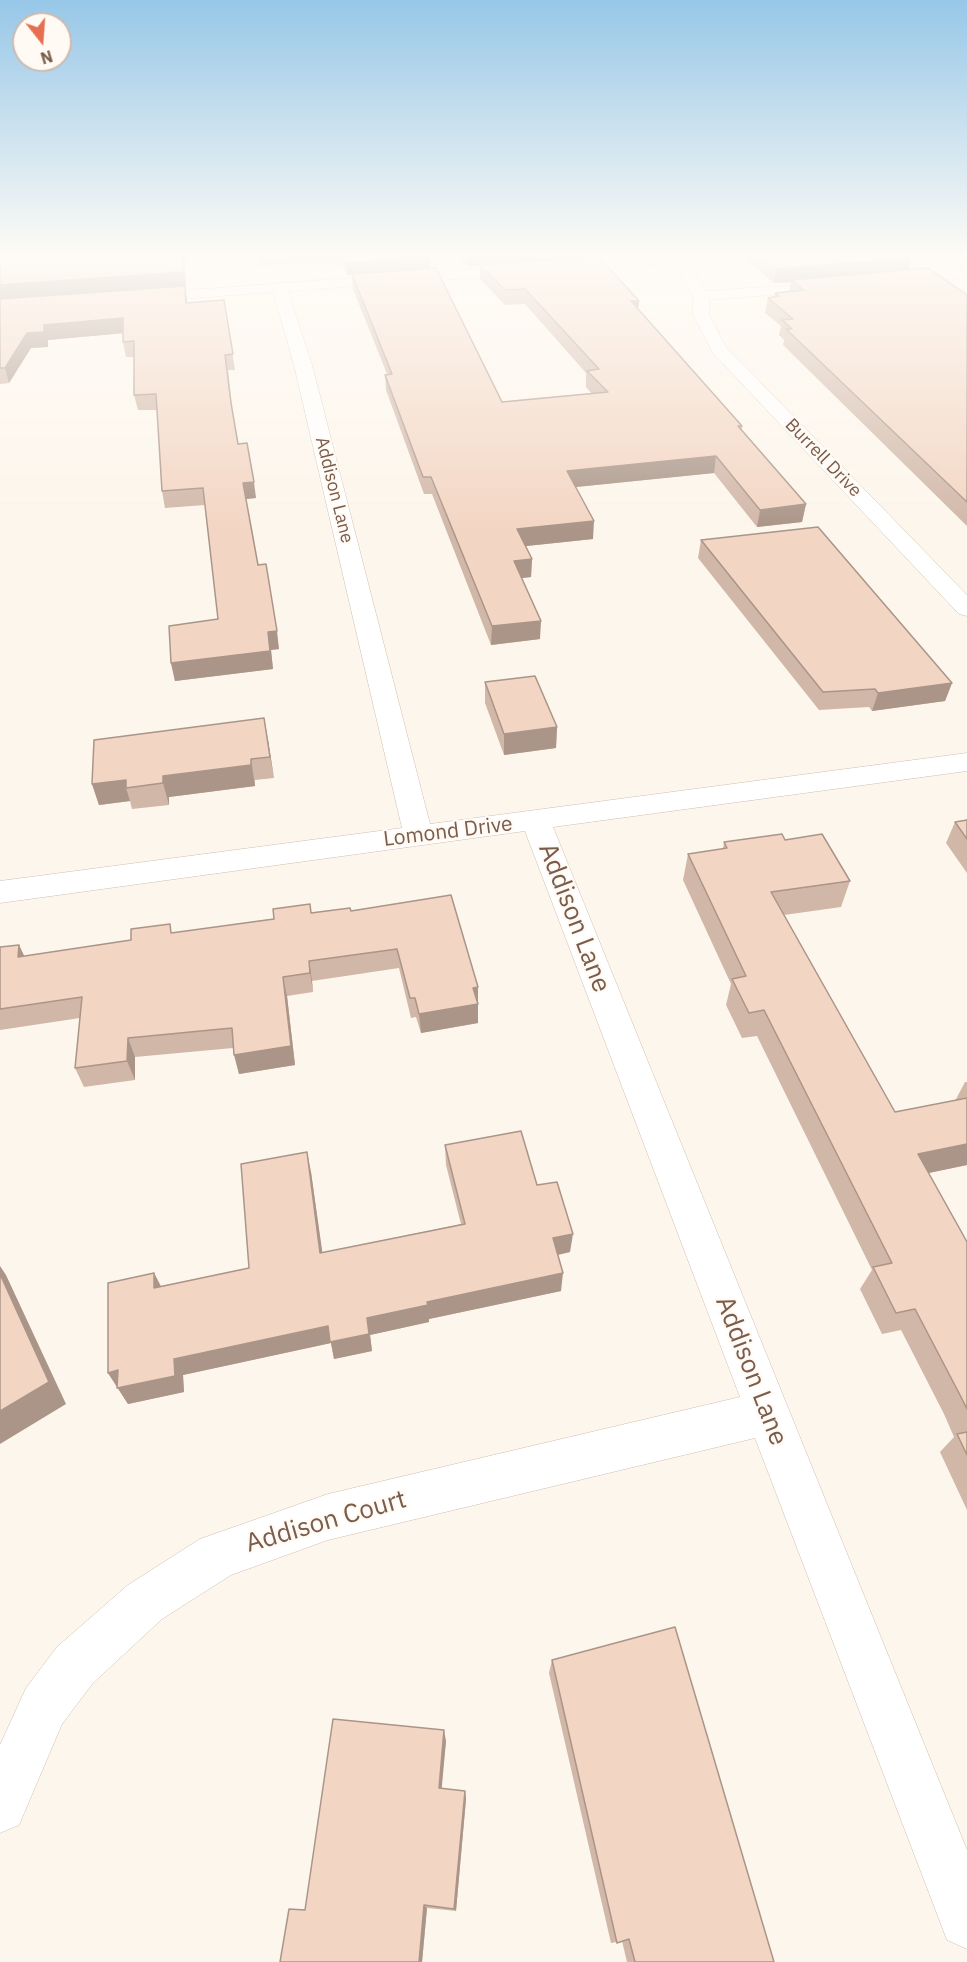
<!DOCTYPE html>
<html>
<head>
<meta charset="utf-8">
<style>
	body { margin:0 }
	#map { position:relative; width:967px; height:1962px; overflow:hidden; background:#fdf6ec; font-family:"IBM Plex Sans",sans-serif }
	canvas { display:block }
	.north { position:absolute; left:12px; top:12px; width:60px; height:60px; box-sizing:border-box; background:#fffaf3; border:2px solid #cabbb1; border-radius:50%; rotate:163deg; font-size:16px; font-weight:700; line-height:24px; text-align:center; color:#7a5c4d }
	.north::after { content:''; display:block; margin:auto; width:21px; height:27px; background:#e76f51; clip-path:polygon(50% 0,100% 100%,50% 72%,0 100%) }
</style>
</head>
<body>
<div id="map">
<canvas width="967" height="1962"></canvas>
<div class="north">N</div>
</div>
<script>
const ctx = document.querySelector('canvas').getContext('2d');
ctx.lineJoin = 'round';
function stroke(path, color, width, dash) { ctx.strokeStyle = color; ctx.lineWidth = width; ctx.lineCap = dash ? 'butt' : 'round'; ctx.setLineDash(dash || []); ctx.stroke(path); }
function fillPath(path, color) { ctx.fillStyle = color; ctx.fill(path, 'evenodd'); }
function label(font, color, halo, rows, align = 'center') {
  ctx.font = font + ' "IBM Plex Sans",sans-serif'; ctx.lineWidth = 4.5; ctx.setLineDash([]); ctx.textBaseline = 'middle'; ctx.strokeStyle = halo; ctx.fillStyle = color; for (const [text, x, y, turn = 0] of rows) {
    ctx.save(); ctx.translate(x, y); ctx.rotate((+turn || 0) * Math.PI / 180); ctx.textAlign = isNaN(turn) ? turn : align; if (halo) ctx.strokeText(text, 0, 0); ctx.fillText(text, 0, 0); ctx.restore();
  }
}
const street = new Path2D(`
	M660,255H685L706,291L839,282L842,285L834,290L709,300V315L726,347L967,595V616L959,614L713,353L693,315V296L675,263L288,291L312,365L430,824L967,753V771L553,827L967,1850V1949L947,1940L755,1438L328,1540L231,1575L162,1619L93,1683L62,1724L19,1825L0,1833V1745L26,1688L57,1647L128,1585L200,1539L328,1494L740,1397L525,831L0,903V881L402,828L294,365L273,292L143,302L138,300L135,297L138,294Z
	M967,269V277L894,285L886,280L894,275Z`);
const wall = new Path2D(`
	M0,255L186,286L185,287L187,303L224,300L235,370H228L233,416L238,444L256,498L246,499L258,565L279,649L271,650L273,669L175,681L171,663L218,619L205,505L165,508L162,491L157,410H138L134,395V357H126L123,342V333L48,340V347L31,348L9,383L0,384Z
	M258,255H429L430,257V269L502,402L592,394L586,387V373L525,304L505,305L480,279V266H467L456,255H587V257L639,301L638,309L742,426V430L806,504L802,522L757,527L714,473L576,487L593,539L526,546L532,559L531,577L522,578L540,639L491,645L432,494H424L386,390L385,375L387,374L353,289L352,275H347L341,261L261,265Z
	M740,255H907L908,270L967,295V526L783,345L784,340L779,335L781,326L765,313L768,298L774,297L775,293L789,292L791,282L774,283Z
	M701,540L952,683L945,701L872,711L869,707L819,710L698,558Z
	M485,682L557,727L556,748L504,755L485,703Z
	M268,740L274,778L255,780V786L169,797V805L132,809L130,801L99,805L92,784Z
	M967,820V873L946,843L955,822Z
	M785,840L850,881L841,907L784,915L895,1112L955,1101L965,1082H967V1165L928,1173L967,1242V1510L940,1452L954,1437L944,1414L901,1330L882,1334L860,1289L872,1270L757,1036L742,1038L726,1005L731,984L683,880L688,854L723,849L724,842Z
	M351,911L478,987V1023L421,1033L416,1017L411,1018L399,968L312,981L313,992L287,996L295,1065L239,1074L233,1048L135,1057V1080L84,1087L75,1068L80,1018L0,1030V947L19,945L24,956L311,913Z
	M445,1145L537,1185L570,1252L558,1255L561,1291L429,1319V1322L370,1335L372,1351L334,1359L331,1343L183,1375L184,1392L128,1404L108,1373L154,1273L161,1286L249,1268L311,1172L322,1253L461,1224L446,1165Z
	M552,1660L774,1962H627L622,1941L611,1943L549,1673Z
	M446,1741L441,1788L465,1791L466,1799L456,1911L427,1908L422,1962H280L305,1910Z`);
const shadedWall = new Path2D(`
	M184,255L186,286L185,287L187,301L188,318L186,303L0,300V285Z
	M510,255H587V258L467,266V258Z
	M430,257V269L347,275L346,263Z
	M911,258L908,272L791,280V282L774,283L776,269Z
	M631,301H639L637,316Z
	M123,318L126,333L48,340V347L31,348L9,383L5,368L27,333L44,325Z
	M716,456L714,473L566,488L567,471Z
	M254,482L256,498L246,499L243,483Z
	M806,504L802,522L757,527L760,510Z
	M594,521L593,539L517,547V529Z
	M532,559L531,577L514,579V561Z
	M541,621L540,639L491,645L492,626Z
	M277,631L279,649L271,650L273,669L175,681L171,663L268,632Z
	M952,683L945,701L872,711L878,693Z
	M264,718L268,740L274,778L270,757Z
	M557,727L556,748L504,755V734Z
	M251,759L255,786L169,797V805L163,783V776Z
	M126,780V788L130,801L99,805L92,784Z
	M19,945L28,964L18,957Z
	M309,961L312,981L313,992L310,973Z
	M283,977L287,996L295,1065L239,1074L234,1055Z
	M478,987V1023L421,1033L419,1014L473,988Z
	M128,1038L135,1057V1080L127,1061Z
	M967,1144V1165L905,1178L918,1154Z
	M307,1152L311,1172L325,1271L320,1253Z
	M573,1234L570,1252L552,1256L553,1238Z
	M0,1266L6,1275L66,1404L0,1444Z
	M154,1273L163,1291L154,1288Z
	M563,1273L561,1291L429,1319V1322L370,1335L372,1351L334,1359L331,1343L183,1375L184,1392L128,1404L108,1373L367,1318L427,1302Z
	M444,1730L446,1741L441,1796L439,1788Z
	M465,1791L466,1799L456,1911L454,1909Z
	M424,1905L427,1908L422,1962H419Z`);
const building = new Path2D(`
	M0,255H183L184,272L0,285Z
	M343,255H429L430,257L346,263Z
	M464,255H510L467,258Z
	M759,255H907L911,258L776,269Z
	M599,257L639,301H631L742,426H738L806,504L760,510L716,456L567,471L594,521L517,529L532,559L514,561L541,621L492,626L431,477H423L385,375L392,374L352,274L436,268L502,402L608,392L587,371L599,369L525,289L505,290L480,265Z
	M928,268L967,295V502L786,329H792L782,320L793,319L768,298L779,296L775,293L804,290L791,280Z
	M185,286L186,303L224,300L233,354L225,355L231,403L238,444L247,443L254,482L243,483L258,565L266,564L277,631L268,632L270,651L171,663L169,626L218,619L203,488L162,491L156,394L134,395V341L123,342V318L44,325V332L27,333L5,368H0V299Z
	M818,527L952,683L878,693L875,689L823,692L701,540Z
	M535,676L557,727L504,734L485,682Z
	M264,718L270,757L251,759V765L163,776V783L126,788V780L92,784L94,740Z
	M967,820V839L955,822Z
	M782,834L785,840L822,834L850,881L771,892L895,1112L967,1098V1144L918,1154L967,1242V1409L960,1395L915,1309L896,1313L873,1267L892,1263L764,1010L749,1013L732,979L746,976L688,854L727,848L724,842Z
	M451,895L478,987L473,988L478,1004L419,1014L415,998H410L397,949L309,961L310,973L283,977L291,1046L234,1055L232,1028L128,1038L127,1061L75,1068L82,997L0,1009V947L19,945L18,957L131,940V929L170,924L171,933L274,919L273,909L310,904L311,913L350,908L351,911Z
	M521,1131L537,1185L557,1182L573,1234L553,1238L563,1273L427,1302L428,1305L367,1318L369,1334L330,1342L328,1326L174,1359L175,1376L117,1388L118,1370L108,1373V1283L154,1273V1288L249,1268L241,1164L307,1152L320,1253L465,1224L445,1145Z
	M0,1274L49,1382L0,1411Z
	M967,1432V1455L957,1434Z
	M675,1627L774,1962H635L629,1939L617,1943L552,1660Z
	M333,1719L444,1730L439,1788L465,1791L454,1909L424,1905L419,1962H280L289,1909L305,1910Z`);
const farStreetnames = [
	["Burrell Drive",823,458,46],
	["Addison Lane",334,490,76]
];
const streetNames = [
	["Lomond Drive",448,832,-7]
];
const nearStreetnames = [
	["Addison Lane",574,918,69],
	["Addison Lane",751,1371,69],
	["Addison Court",326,1522,-16]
];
stroke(street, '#d1beb0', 1);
fillPath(street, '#fff');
fillPath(wall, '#d1b7a8');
fillPath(shadedWall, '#aa9588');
fillPath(building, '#f3d5c3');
stroke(building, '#aa9588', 1.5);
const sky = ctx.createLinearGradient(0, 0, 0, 530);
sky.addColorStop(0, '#97c7e8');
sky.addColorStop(0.48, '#fefbf6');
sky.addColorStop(1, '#fefbf600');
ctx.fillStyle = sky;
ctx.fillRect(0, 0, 967, 530);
label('18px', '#7a5c4d', '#fffaf3', farStreetnames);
label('21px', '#7a5c4d', '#fffaf3', streetNames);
label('26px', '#7a5c4d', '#fffaf3', nearStreetnames);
</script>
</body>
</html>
